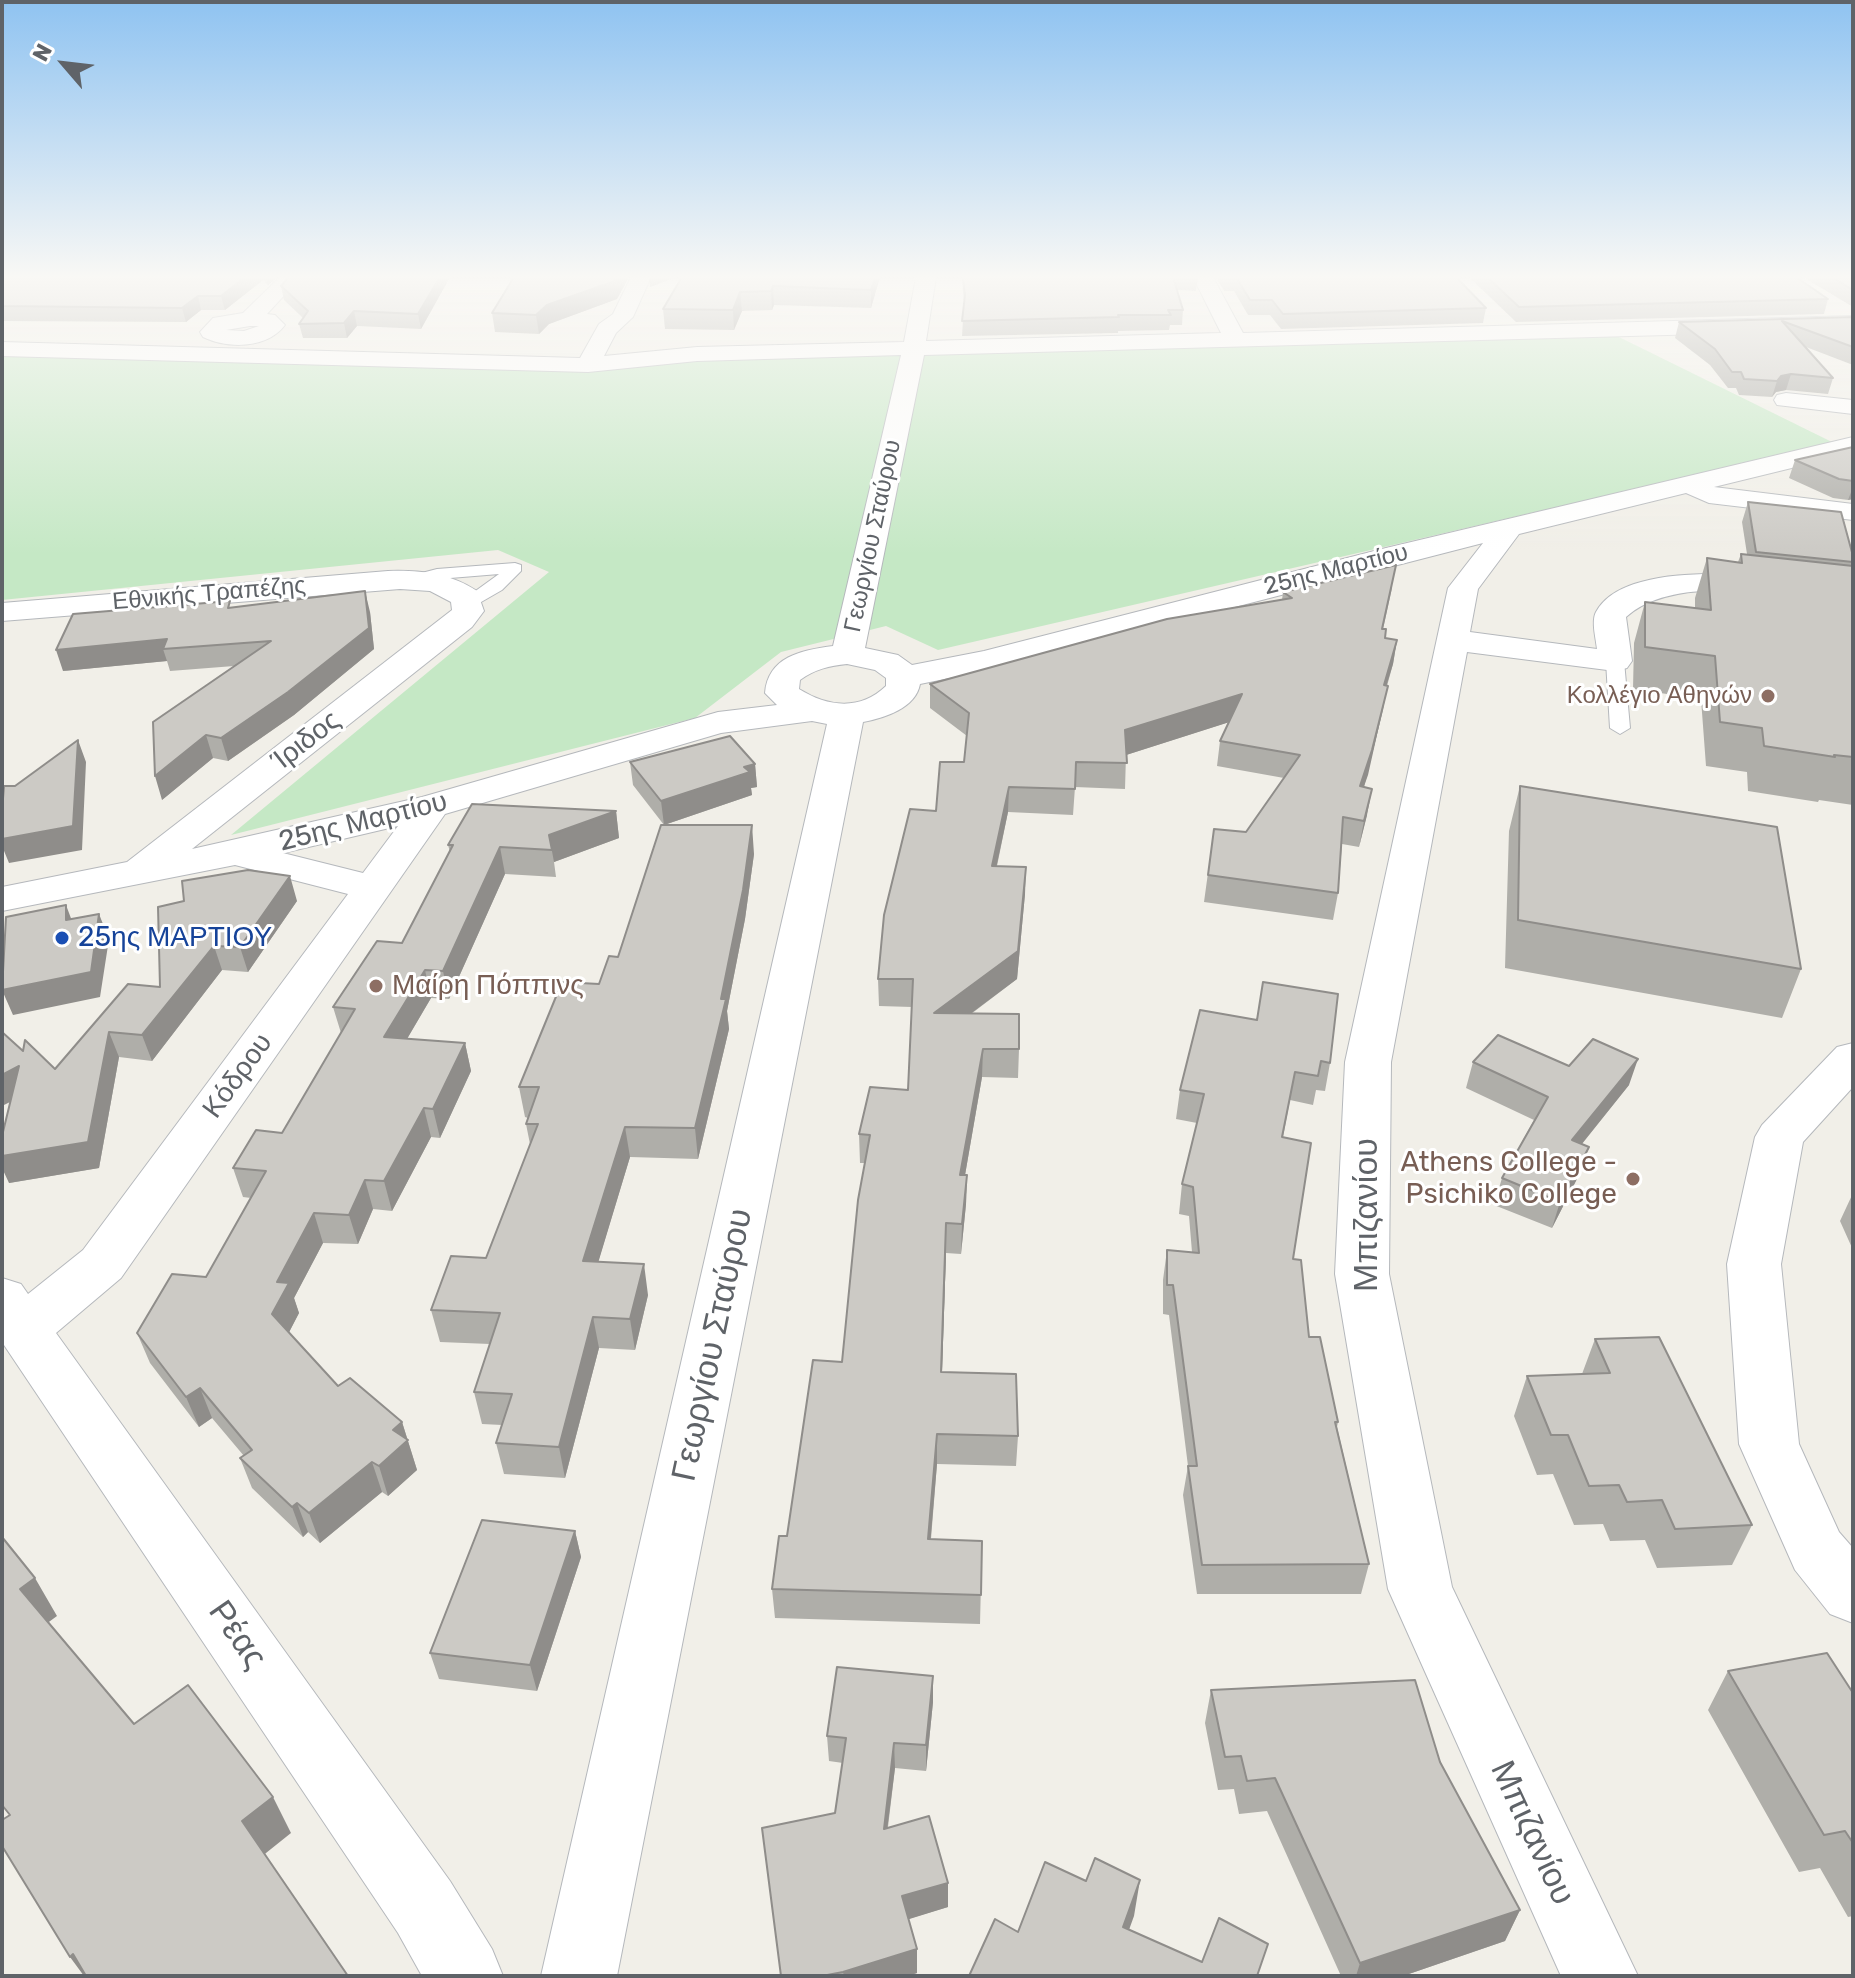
<!DOCTYPE html>
<html>
<head>
<meta charset="utf-8">
<style>
	body { margin:0 }
	#map { position:relative; width:1855px; height:1978px; overflow:hidden; background:#f1efe8; font-family:Rubik,sans-serif }
	canvas { display:block }
	.frame { position:absolute; inset:0; border:4px solid #5f6368; pointer-events:none }
	.north { position:absolute; left:24px; top:24px; width:80px; height:80px; -webkit-text-stroke:6px #fff; paint-order:stroke; rotate:298deg; font-size:22px; font-weight:700; line-height:32px; text-align:center; color:#5f6368 }
	.north::after { content:''; display:block; margin:auto; width:28px; height:36px; background:#5f6368; clip-path:polygon(50% 0,100% 100%,50% 72%,0 100%) }
</style>
</head>
<body>
<div id="map">
<canvas width="1855" height="1978"></canvas>
<div class="frame"></div>
<div class="north">N</div>
</div>
<script>
const ctx = document.querySelector('canvas').getContext('2d');
ctx.lineJoin = 'round';
function fillPath(path, color) { ctx.fillStyle = color; ctx.fill(path, 'evenodd'); }
function stroke(path, color, width, dash) { ctx.strokeStyle = color; ctx.lineWidth = width; ctx.lineCap = dash ? 'butt' : 'round'; ctx.setLineDash(dash || []); ctx.stroke(path); }
function label(font, color, halo, rows, align = 'center') {
  ctx.font = font + ' Rubik,sans-serif'; ctx.lineWidth = 6; ctx.setLineDash([]); ctx.textBaseline = 'middle'; ctx.strokeStyle = halo; ctx.fillStyle = color; for (const [text, x, y, turn = 0] of rows) {
    ctx.save(); ctx.translate(x, y); ctx.rotate((+turn || 0) * Math.PI / 180); ctx.textAlign = isNaN(turn) ? turn : align; if (halo) ctx.strokeText(text, 0, 0); ctx.fillText(text, 0, 0); ctx.restore();
  }
}
const green = new Path2D(`
	M1615,335L1834,443L938,650L886,626L781,652L695,718L231,835L549,572L498,550L2,600V354L590,368L703,357Z`);
const lane = new Path2D(`
	M515,563L521,565V571L502,590L469,609L463,608L460,604L463,600L499,574L438,579L416,585L408,580L410,576L437,569Z
	M1615,656L1624,661L1630,728L1620,734L1610,728L1606,661Z`);
const street = new Path2D(`
	M280,277H301L267,314L275,315L285,325C267,349 228,349 203,337L200,332L213,318L243,313ZM250,326H259L244,331L226,330Z
	M631,277H651L633,317L616,333L604,356L697,347L904,342L916,277H936L926,341L1221,333L1193,277H1213L1243,333L1853,316V330L924,355L865,648L898,655L912,665L984,651L1386,548L1853,437V453L1714,487L1853,504V520L1709,503L1686,493L1519,534L1478,589L1470,632L1597,649C1596,639 1591,621 1596,612C1628,552 1798,579 1853,587V605C1790,597 1677,571 1626,617L1632,661L1627,668L1615,671L1467,652L1391,1062L1389,1274L1452,1587L1638,1976H1561L1388,1589L1335,1274L1345,1062L1448,588L1483,543L998,668L920,684C916,708 884,718 863,722L617,1976H541L827,724L812,721L721,733L445,814L121,1278L56,1333L450,1881L492,1949L503,1976H422L398,1933L2,1342V1278L21,1284L28,1294L83,1250L348,894L235,865L2,911V887L127,862L452,610L451,602L430,591L400,589L2,621V603L388,571C420,570 450,573 477,591L484,611L472,627L192,849L422,797L718,712L777,705L765,693C768,657 801,650 833,646L901,355L697,361L588,372L2,356V342L580,358L599,324L613,314ZM847,664L875,670L886,678V686C860,711 828,707 799,689L800,680C815,669 829,666 847,664ZM398,826L363,873L283,853Z
	M1786,393L1853,400V414L1777,405L1774,400L1777,395Z
	M1853,1043V1087L1803,1142L1781,1264L1799,1444L1839,1532L1853,1548V1623L1830,1614L1795,1570L1739,1444L1727,1264L1755,1137L1762,1125L1837,1047Z`);
const wall = new Path2D(`
	M2,277H277L268,285L263,280L225,310H201L186,322L2,321Z
	M450,277L421,329L357,326L347,338H303L299,324L303,318L284,300L281,286Z
	M514,277H629L617,299L549,324L539,334L495,332L492,313Z
	M682,277H880L871,308L774,305L772,310L742,311L734,330L665,329L663,309Z
	M962,277H1198L1196,291L1177,290L1183,310L1182,325H1170L1169,330L1118,331V333L962,336L964,303Z
	M1216,277H1456L1486,308L1483,323L1281,329L1270,315H1248L1234,291H1224Z
	M1469,277H1796L1828,299L1824,314L1516,322Z
	M1803,277H1853V307Z
	M1853,317V365L1806,347L1833,378L1828,394L1786,390L1776,392L1772,397L1739,395L1736,388H1728L1710,365L1675,338L1679,322Z
	M1853,447V499L1848,500L1833,498L1789,478L1795,460Z
	M1748,502L1853,562V805L1819,800L1818,802L1748,791L1747,772L1706,766L1701,699L1633,689L1634,643L1645,602L1695,608V598L1707,558L1738,562L1741,554H1747L1742,522Z
	M1392,588L1383,629L1385,638L1397,640L1393,664L1387,686L1383,710L1364,787L1367,815L1359,847L1342,844L1338,893L1333,920L1204,902L1214,829L1246,832L1284,778L1217,766L1220,741L1229,722L1126,755L1125,789L1075,787L1073,815L1008,812L997,866L1025,894L1017,979L971,1014L1019,1049L1018,1078L982,1077L965,1175H967L966,1204L961,1254L946,1253L942,1372L1018,1436L1016,1466L937,1464L931,1539L982,1541L980,1624L775,1618L772,1589L787,1536L842,1362L865,1163H860L859,1134L908,1090L912,1007L879,1006L878,979L936,811L964,762L967,736L930,708V684L1282,600L1283,592Z
	M232,608L370,612L374,649L294,715L228,761L213,758L162,800L234,666L170,671L167,661L63,671Z
	M630,762L755,764L757,787L751,788L752,795L664,825L633,785Z
	M1520,786L1801,969L1782,1018L1505,968L1509,831Z
	M616,811L619,838L554,862L556,877L505,874L449,999L431,998L407,1039L465,1043L471,1071L440,1138L431,1137L392,1211L373,1209L358,1244L323,1243L294,1298L299,1313L289,1332L338,1386L402,1422L417,1470L388,1496L382,1492L320,1543L308,1532L303,1537L252,1488L240,1458L244,1456L212,1418L199,1427L150,1363L137,1333L206,1277L251,1198L243,1197L233,1168L282,1133L341,1033L333,1007L402,943L450,852L448,845Z
	M754,854L745,919L727,1011L729,1029L698,1159L630,1157L598,1262L648,1295L635,1350L599,1348L565,1478L504,1474L496,1443L502,1425L482,1424L474,1392L490,1344L440,1342L431,1310L486,1258L530,1144L526,1124L528,1118L525,1117L519,1087L599,984L618,957Z
	M297,901L248,972L222,970L152,1061L119,1057L99,1168L9,1183L10,1102L23,1051L55,1069L160,987L158,907Z
	M1257,1020L1330,1063L1325,1091L1316,1090L1313,1105L1290,1100L1283,1137L1293,1259L1309,1337L1338,1422L1337,1427L1369,1564L1361,1594H1197L1183,1495L1188,1466L1169,1315L1163,1314V1280L1167,1250L1192,1252L1189,1216L1179,1214L1182,1184L1197,1123L1176,1119L1180,1090Z
	M1473,1062L1569,1066L1629,1085L1582,1144L1580,1173L1552,1228L1494,1205L1502,1178L1534,1120L1466,1088Z
	M1853,1193V1250L1840,1221Z
	M1595,1339L1752,1525L1732,1565L1657,1568L1645,1540L1610,1541L1603,1524L1574,1525L1553,1474L1537,1475L1514,1416L1527,1376L1582,1374Z
	M575,1531L581,1557L537,1691L439,1679L430,1653Z
	M1728,1671L1853,1693V1916L1848,1917L1820,1868L1799,1872L1708,1710Z
	M933,1676V1702L926,1771L895,1768L888,1827L948,1907L908,1919L917,1949V1973L908,1976H781L835,1813L843,1763L829,1761L827,1736Z
	M1211,1690L1440,1762L1520,1910L1505,1941L1403,1976H1341L1267,1811L1239,1814L1234,1789L1218,1790L1205,1723Z`);
const shadedWall = new Path2D(`
	M245,277H262L263,280L225,310L221,296Z
	M266,277H277L268,285Z
	M440,277H450L421,329L418,314Z
	M617,277H629L617,299L549,324L539,334L536,315L547,305Z
	M649,277H677L650,287Z
	M875,277H880L871,308V290Z
	M773,286L774,305L772,310L771,291Z
	M740,292L742,311L734,330L733,310Z
	M198,296L201,310L186,322L182,308Z
	M354,311L357,326L347,338L344,323Z
	M1791,374L1786,390L1776,392L1772,397L1777,381L1781,376Z
	M1853,487V499L1848,500Z
	M365,591L370,612L374,649L294,715L228,761L221,738Z
	M167,639L163,649L167,661L63,671L56,650Z
	M1397,640L1393,664L1379,710L1384,685Z
	M1388,686L1368,775L1355,812L1360,786Z
	M1242,694L1239,719L1123,756L1125,730Z
	M206,735L213,758L162,800L155,776Z
	M78,740L86,762L82,850L9,863L2,846V839Z
	M755,764L757,787L751,788L752,795L664,825L661,801L744,767Z
	M1009,787L1008,812L991,892L992,866Z
	M1372,789L1367,815L1359,847L1364,821Z
	M616,811L619,838L554,862L549,835Z
	M752,825L754,854L745,919L727,1011L729,1029L698,1159L695,1128L721,999Z
	M500,847L505,874L449,999L443,971Z
	M1026,867L1025,894L1017,979L934,1041V1013Z
	M290,876L297,901L248,972L240,947Z
	M66,905L75,929L66,920Z
	M99,914L109,939L100,997L13,1015L2,990Z
	M214,946L222,970L152,1061L142,1035Z
	M425,970L431,998L391,1066L384,1037Z
	M109,1032L119,1057L99,1168L9,1183L2,1168V1156Z
	M465,1043L471,1071L440,1138L433,1109Z
	M983,1049L982,1077L960,1204V1175Z
	M1638,1059L1629,1085L1564,1166L1572,1140Z
	M19,1066L30,1092L2,1106V1075Z
	M424,1108L431,1137L392,1211L384,1181Z
	M625,1127L630,1157L589,1293L583,1261Z
	M1589,1147L1580,1173L1552,1228L1560,1202Z
	M967,1175L966,1204L961,1254L962,1224Z
	M365,1180L373,1209L358,1244L349,1215Z
	M314,1213L323,1243L294,1298L299,1313L283,1344L272,1314L277,1282Z
	M946,1223V1253L941,1402V1372Z
	M644,1264L648,1295L635,1350L630,1319Z
	M593,1317L599,1348L565,1478L559,1447Z
	M200,1388L212,1418L199,1427L186,1397Z
	M402,1422L417,1470L388,1496L379,1466L393,1430Z
	M937,1434V1464L928,1569V1539Z
	M372,1462L382,1492L320,1543L309,1513Z
	M297,1503L308,1532L303,1537L292,1507Z
	M575,1531L581,1557L537,1691L530,1665Z
	M35,1578L57,1616L42,1627L20,1589Z
	M933,1676V1702L926,1771V1745Z
	M894,1743L895,1768L884,1854V1829Z
	M273,1797L291,1833L261,1857L242,1821Z
	M1140,1880L1134,1916L1117,1963L1123,1927Z
	M948,1883V1907L903,1921L902,1896Z
	M1520,1910L1505,1941L1403,1976H1356L1360,1963Z
	M917,1949V1973L908,1976H844L843,1972Z
	M73,1954L89,1976H84L70,1957Z`);
const building = new Path2D(`
	M2,277H245L221,296H198L182,308L2,306Z
	M289,277H440L418,314L354,311L344,323L299,324L308,311L281,286Z
	M514,277H617L615,281L547,305L536,315L492,313Z
	M682,277H875L871,290L773,286L771,291L740,292L733,310L663,309Z
	M963,277H1173L1183,310H1168L1171,315H1118L1119,317L962,321L965,295Z
	M1236,277H1456L1486,308L1283,314L1272,300H1250Z
	M1487,277H1796L1828,299L1519,307Z
	M1832,277H1853V290Z
	M1853,317V347L1782,321L1833,378L1791,374L1781,376L1777,381L1744,379L1741,372H1732L1715,349L1679,322Z
	M1853,447V481L1839,479L1795,460Z
	M1748,502L1841,512L1853,556V562L1756,552Z
	M1741,554L1853,566V757L1834,755L1835,757L1764,746L1762,728L1720,722L1715,656L1645,647V602L1711,610L1707,558L1742,563Z
	M1396,565L1382,629H1386L1385,638L1397,640L1384,685L1388,686L1372,750L1360,786L1372,789L1364,821L1343,817L1338,893L1208,875L1214,829L1246,832L1300,755L1220,741L1242,694L1125,730L1127,763L1076,762L1075,789L1009,787L992,866L1026,867L1018,951L934,1013L1019,1014V1049H983L960,1175H967L962,1224L946,1223L941,1372L1016,1374L1018,1436L937,1434L928,1539L982,1541L981,1595L772,1589L779,1536H787L813,1360L842,1362L858,1200L870,1135L859,1134L870,1087L908,1090L913,979H878L884,915L910,809L936,811L940,762H964L969,713L930,684L1167,619L1292,598L1283,592Z
	M365,591L369,628L288,692L221,738L206,735L155,776L153,722L271,641L163,649L167,639L56,650L73,614L230,601L228,608Z
	M730,736L755,764L744,767L750,772L661,801L630,762Z
	M78,740L73,826L2,839V811L4,786H15Z
	M1520,786L1777,827L1801,969L1518,920Z
	M472,804L616,811L549,835L552,850L500,847L443,971L425,970L384,1037L465,1043L433,1109L424,1108L384,1181L365,1180L349,1215L314,1213L277,1282L289,1283L272,1314L338,1386L350,1378L402,1422L393,1430L408,1440L379,1466L372,1462L309,1513L297,1503L292,1507L240,1458L252,1450L200,1388L186,1397L137,1333L172,1274L206,1277L266,1171L233,1168L256,1130L282,1133L355,1009L333,1007L377,941L402,943L453,845H448Z
	M661,825H752L743,890L721,999H726L695,1128L625,1127L583,1261L644,1264L630,1319L593,1317L559,1447L496,1443L512,1394L474,1392L500,1313L431,1310L451,1256L486,1258L538,1124H526L539,1087H519L562,982L599,984L609,956L618,957Z
	M248,870L290,876L240,947L214,946L142,1035L109,1032L88,1142L2,1156V1136L19,1066L2,1075V1032L23,1051L25,1040L55,1069L128,984L160,987L158,907L184,901L182,881Z
	M66,905V920L99,914L91,972L2,990L6,917Z
	M1263,982L1338,994L1330,1063L1321,1061L1318,1076L1295,1072L1282,1137L1311,1143L1293,1259L1301,1260L1309,1337H1320L1338,1422H1335L1369,1564L1202,1565L1188,1466H1197L1173,1285H1167V1250L1199,1253L1193,1187L1182,1184L1204,1094L1180,1090L1200,1010L1257,1020Z
	M1498,1035L1569,1066L1593,1039L1638,1059L1572,1140L1589,1147L1560,1202L1502,1178L1548,1097L1473,1062Z
	M1659,1337L1752,1525L1675,1529L1662,1500L1627,1502L1619,1485L1589,1486L1568,1435H1551L1527,1376L1610,1373L1595,1339Z
	M482,1520L575,1531L530,1665L430,1653Z
	M2,1537L35,1578L20,1589L134,1724L188,1685L273,1797L242,1821L348,1976H86L73,1954L70,1957L2,1846V1820L10,1815L2,1805Z
	M1827,1653L1853,1693V1843L1845,1831L1824,1835L1728,1671Z
	M837,1667L933,1676L926,1745L894,1743L884,1829L929,1816L948,1883L902,1896L917,1949L843,1972L822,1976H781L762,1828L835,1813L846,1738L827,1736Z
	M1415,1680L1440,1762L1520,1910L1360,1963L1275,1778L1247,1781L1241,1756L1225,1757L1211,1690Z
	M1095,1858L1140,1880L1123,1927L1202,1962L1219,1918L1268,1944L1257,1976H969L995,1919L1018,1932L1045,1862L1086,1881Z`);
const markers = [
	[1768,696,8,"#8d6e63"],
	[62,938,8,"#1a4fb4"],
	[376,986,8,"#8d6e63"],
	[1633,1179,8,"#8d6e63"]
];
const farStreetnames = [
	["Γεωργίου Σταύρου",873,536,-78],
	["25ης Μαρτίου",1336,570,-14],
	["Εθνικής Τραπέζης",209,594,-5]
];
const farEducationnames = [
	["Κολλέγιο Αθηνών",1752,696]
];
const streetNames = [
	["Ίριδος",306,741,-38],
	["25ης Μαρτίου",363,822,-14],
	["Κόδρου",238,1076,-54]
];
const transitNames = [
	["25ης ΜΑΡΤΙΟΥ",78,938]
];
const educationNames = [
	["Μαίρη Πόππινς",392,986],
	["Athens College -",1617,1163,"right"],
	["Psichiko College",1617,1195,"right"]
];
const nearStreetnames = [
	["Μπιζανίου",1367,1215,-90],
	["Γεωργίου Σταύρου",713,1345,-78],
	["Ρέας",237,1635,55],
	["Μπιζανίου",1532,1833,65]
];
fillPath(green, '#c5e8c5');
stroke(lane, '#b5b8bc', 2);
stroke(street, '#b5b8bc', 2);
fillPath(lane, '#fff');
fillPath(street, '#fff');
fillPath(wall, '#afaea9');
fillPath(shadedWall, '#8f8d8a');
fillPath(building, '#cccac5');
stroke(building, '#8f8d8a', 2);
const sky = ctx.createLinearGradient(0, 0, 0, 554);
sky.addColorStop(0, '#8fc3f1');
sky.addColorStop(0.5, '#f9f8f5');
sky.addColorStop(1, '#f9f8f500');
ctx.fillStyle = sky;
ctx.fillRect(0, 0, 1855, 554);
for (const [x, y, r, color] of markers) { const dot = new Path2D(); dot.arc(x, y, r, 0, 2 * Math.PI); ctx.fillStyle = color; ctx.fill(dot); stroke(dot, '#fff', 3); }
label('24px', '#5f6368', '#fff', farStreetnames);
label('24px', '#785e54', '#fff', farEducationnames, 'right');
label('28px', '#5f6368', '#fff', streetNames);
label('28px', '#164399', '#fff', transitNames, 'left');
label('28px', '#785e54', '#fff', educationNames, 'left');
label('34px', '#5f6368', '#fff', nearStreetnames);
</script>
</body>
</html>
